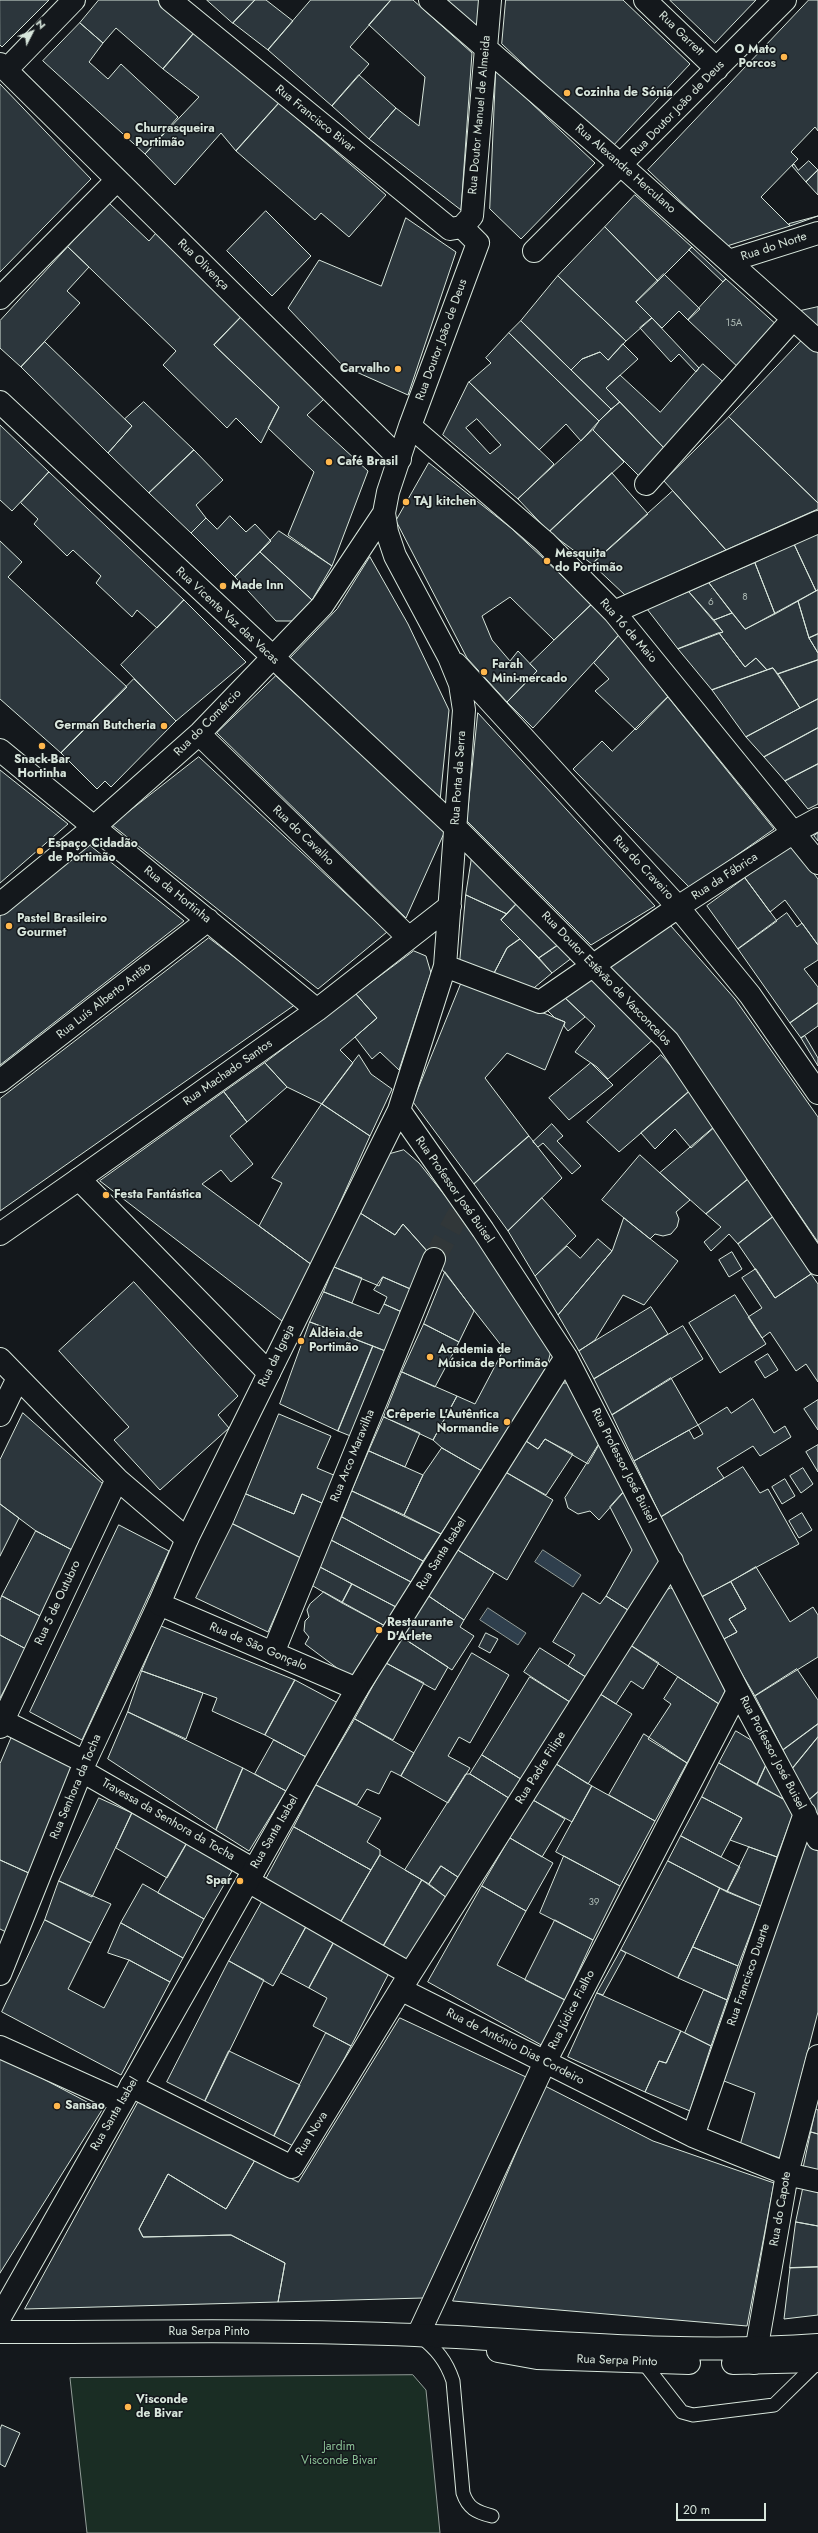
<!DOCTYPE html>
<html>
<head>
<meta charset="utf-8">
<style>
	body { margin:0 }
	#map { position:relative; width:818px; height:2533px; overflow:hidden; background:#14181c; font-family:Jost,sans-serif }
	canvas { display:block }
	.north { position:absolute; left:12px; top:12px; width:40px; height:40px; -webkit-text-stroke:3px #14181c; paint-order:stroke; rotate:48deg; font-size:11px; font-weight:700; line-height:16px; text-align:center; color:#d8e6dc }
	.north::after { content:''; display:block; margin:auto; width:14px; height:18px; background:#d8e6dc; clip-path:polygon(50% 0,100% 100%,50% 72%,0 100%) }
	.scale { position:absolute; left:676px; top:2503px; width:90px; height:18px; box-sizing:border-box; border:2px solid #d8e6dc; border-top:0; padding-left:5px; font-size:12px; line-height:14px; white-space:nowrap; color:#d8e6dc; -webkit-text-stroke:3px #14181c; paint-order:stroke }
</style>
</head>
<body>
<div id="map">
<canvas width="818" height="2533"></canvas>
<div class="north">N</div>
<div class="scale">20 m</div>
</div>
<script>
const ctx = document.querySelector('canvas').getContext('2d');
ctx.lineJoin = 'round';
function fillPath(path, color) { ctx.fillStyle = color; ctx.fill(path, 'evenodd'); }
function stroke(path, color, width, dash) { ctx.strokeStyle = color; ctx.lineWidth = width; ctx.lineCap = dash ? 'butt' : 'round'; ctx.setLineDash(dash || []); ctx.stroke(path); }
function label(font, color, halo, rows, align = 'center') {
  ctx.font = font + ' Jost,sans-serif'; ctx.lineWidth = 3; ctx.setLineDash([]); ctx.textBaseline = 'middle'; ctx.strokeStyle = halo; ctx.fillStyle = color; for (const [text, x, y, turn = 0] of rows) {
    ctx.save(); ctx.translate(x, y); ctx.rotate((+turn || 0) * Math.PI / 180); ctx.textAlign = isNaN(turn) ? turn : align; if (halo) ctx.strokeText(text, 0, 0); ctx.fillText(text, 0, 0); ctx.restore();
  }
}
const green = new Path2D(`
	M413,2375L426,2390L440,2533H87L70,2378Z`);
const water = new Path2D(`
	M543,1550L581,1575L573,1587L535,1562Z
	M488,1608L526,1633L518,1645L480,1620Z`);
const building = new Path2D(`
	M0,0H49L2,47L0,45Z
	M99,0H157L195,32L163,69L116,28L103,43L80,23Z
	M207,0H255L233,23Z
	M255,0H266L293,21L268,50L233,23Z
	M311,0H391L350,47L369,64L332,106L268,50Z
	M391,0H413L472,53L461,210L369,139L396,108L419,126L425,77L369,25Z
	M444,0H480L479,31Z
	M506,0H623L690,64L611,148L502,44Z
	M670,0H756L715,43Z
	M809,0H818V131L815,127L791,152L798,159L761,197L790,226L727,246L648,170Z
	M80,23L103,43L89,62L108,79L121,64L178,117L145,154L43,61Z
	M195,32L279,103L236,151L221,133L175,185L145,154L199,97L163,69Z
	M496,70L595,163L521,239L490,209Z
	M359,75L396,108L369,139L332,106Z
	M0,84L91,179L0,272Z
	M279,103L386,195L349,237L321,213L315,220L236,151Z
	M809,161L818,170L806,182L792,166L794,164L798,170Z
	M818,170V195L806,182Z
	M635,195L692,247L658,281L605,227Z
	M109,203L149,241L156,233L242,316L214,345L279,407L261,443L236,418L227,428L163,365L176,351L68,247Z
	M266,211L311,256L272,296L227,251Z
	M818,216L790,226L789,224Z
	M406,218L456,252L408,395L343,366L288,308L319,260L381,286Z
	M605,227L658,281L636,302L652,318L626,341L558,276Z
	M68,247L89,267L67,291L80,303L21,367L0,348V321Z
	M692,247L726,279L723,282L689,250Z
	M664,274L700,309L688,320L679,311L662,328L636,302Z
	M558,276L626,341L608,360L600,352L582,359L571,370L521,321Z
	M726,279L779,327L741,370L688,320Z
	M818,307V328L800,311Z
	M242,316L324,399L307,415L368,471L332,566L288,535L314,472L268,428L279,407L214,345Z
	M652,318L699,368L696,372L679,354L671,362L640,328Z
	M521,321L611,409L599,421L509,333Z
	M509,333L599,421L581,441L566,424L539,450L469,382L491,363L486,358Z
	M806,336L818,347V503L729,417Z
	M45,342L132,426L108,453L21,367Z
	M623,344L638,359L606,388L620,402L611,409L571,370L582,359L600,352L608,360Z
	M703,364L728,386L665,449L606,388L620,375L660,412Z
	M469,382L554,464L518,499L443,435Z
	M144,402L194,450L149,493L108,453L132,426L125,419Z
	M620,402L665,449L642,479L593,430L599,421Z
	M729,417L818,503V509L726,550L664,481Z
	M477,419L501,445L490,454L466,428Z
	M0,425L49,472L12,511L0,500Z
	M593,430L624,462L549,532L518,499Z
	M194,450L223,480L196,505L206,518L191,533L149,493Z
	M429,463L511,528L592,604L554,640L510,597L482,616L492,640L510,661L518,651L537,671L507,702L467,658L396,521Z
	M49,472L184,600L157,628L137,610L132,617L96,583L101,576L73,550L67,556L34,524L38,519L21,503Z
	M612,473L648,514L592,564L549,532Z
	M673,491L726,550L625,595L592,564Z
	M230,516L246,532L255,524L271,541L235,577L191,533L206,518L217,529Z
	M279,531L332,566L312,600L260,552Z
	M818,534V590L816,591L794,544Z
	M0,541L22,562L8,577L127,687L61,753L0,699Z
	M794,544L816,591L775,614L755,563Z
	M260,552L312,600L292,621H276L235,577Z
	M370,557L408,624L449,710L440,801L290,658L337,609Z
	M755,563L775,614L745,629L709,583Z
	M709,583L732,613L714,620L689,592Z
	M818,590V634L809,638L798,601Z
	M689,592L723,632L678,649L647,609Z
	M184,600L246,662L176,721L121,665Z
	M798,601L809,638L818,653V660L778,674L773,668L767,670L756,658L745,667L719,633L723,632L714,620L732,613L745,629Z
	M592,604L620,634L533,728L507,702L537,671L530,664Z
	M719,633L745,667L756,658L767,670L712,690L678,649Z
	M620,634L668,697L636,730L595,691L609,679L594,663Z
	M818,634V653L809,638Z
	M818,660V699L800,708L778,674Z
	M773,668L800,708L746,737L712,690Z
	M276,676L445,831L406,918L217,733Z
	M134,679L176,721L111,787L105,781L97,789L61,753Z
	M668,697L774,829L690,888L573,769L602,741L612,751Z
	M818,699V728L764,757L746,737Z
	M478,713L655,906L591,945L467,821Z
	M818,728V764L785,781L764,757Z
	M199,757L387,932L318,989L112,825Z
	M818,764V804L808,809L785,781Z
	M0,770L68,824L0,883Z
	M818,833V841L814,836Z
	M87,843L184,921L0,1065V916Z
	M791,844L818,879V945L785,900L770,912L745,878Z
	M472,857L521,899L507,914L466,895Z
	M745,878L777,921L738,949L707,906Z
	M466,895L507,914L501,920L520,939L507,948L492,977L460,962Z
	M521,899L564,941L539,958L501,920Z
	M787,913L797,927L802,923L818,945V960L804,969L818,987V1003L790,1023L738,949Z
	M671,926L735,999L818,1117V1242L671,1028L609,967Z
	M209,938L296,1004L0,1211V1099Z
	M520,939L552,973L529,992L492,977L507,948Z
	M564,941L577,954L552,973L539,958Z
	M414,951L426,956L431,973L399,1070L380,1052L372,1059L355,1037L377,1018L356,994Z
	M591,974L656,1037L608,1079L597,1067L575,1052L595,1026L563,996Z
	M463,979L565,1022L545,1070L507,1053L485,1078L529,1136L474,1184L413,1102Z
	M356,994L377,1018L340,1050L353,1063L322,1104L287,1087L265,1063Z
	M563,996L585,1017L568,1031L564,1026L565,1022L555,1018L547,1010Z
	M818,1003V1026L801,1038L790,1023Z
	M805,1036L818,1058V1066L801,1038Z
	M359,1055L371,1074L392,1089L370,1136L322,1104Z
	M661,1055L692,1089L619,1152L587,1122Z
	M265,1063L287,1087L247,1122L224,1092Z
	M591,1063L613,1085L569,1120L549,1098Z
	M692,1089L718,1124L691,1148L675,1129L655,1149L641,1133Z
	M224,1092L247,1122L230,1136L253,1164L231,1182L221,1170L202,1184L312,1265L282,1321L100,1181Z
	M322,1104L370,1136L312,1265L259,1226L282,1183L272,1178Z
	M552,1124L563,1136L557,1141L581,1166L572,1174L543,1143L538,1147L533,1142Z
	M718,1124L753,1175L706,1214L660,1173Z
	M529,1136L562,1178L508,1231L474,1184Z
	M404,1150L419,1163L459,1213L551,1351L547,1366L482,1471L442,1448L433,1440L457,1396L475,1404L504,1349L434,1259L403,1224L395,1235L357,1211L386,1155Z
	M640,1155L690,1200L676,1212L679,1219L677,1227L671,1234L663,1236L655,1234L650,1239L602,1200Z
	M753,1175L774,1216L738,1244L729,1234L711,1251L704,1242L721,1227L706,1214Z
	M542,1198L576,1236L535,1276L508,1231Z
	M357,1211L395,1235L403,1224L429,1253L415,1291L383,1277L379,1286L334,1267Z
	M774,1216L811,1274L775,1298L738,1244Z
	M624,1218L678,1261L644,1305L623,1295L595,1340L579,1351L558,1315L612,1251Z
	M598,1239L612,1251L558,1315L535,1276L567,1246L580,1258Z
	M732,1252L742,1269L729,1277L719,1260Z
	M334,1267L362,1278L352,1303L324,1292Z
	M756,1269L775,1298L811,1274L818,1284V1382L806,1364L796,1371L770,1332L762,1338L748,1317L762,1308L742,1278Z
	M445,1272L474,1311L459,1342L424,1324Z
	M383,1277L415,1291L404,1313L384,1304L387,1297L374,1290Z
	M134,1282L238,1396L218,1415L229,1428L160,1490L114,1440L129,1427L59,1351Z
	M324,1292L379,1314L384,1304L404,1313L388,1352L310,1322Z
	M735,1295L766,1344L720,1373L689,1323Z
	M651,1307L668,1334L594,1379L579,1351Z
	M310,1322L373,1346L338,1431L280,1404Z
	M424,1324L459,1342L435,1387L402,1372Z
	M683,1326L703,1359L612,1415L594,1379Z
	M373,1346L388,1352L353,1437L338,1431Z
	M768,1354L778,1370L765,1378L755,1362Z
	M402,1372L457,1396L433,1440L384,1417Z
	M671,1378L698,1425L634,1461L612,1415Z
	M558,1383H568L601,1441L588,1464L545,1439L538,1449L523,1439Z
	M753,1399L774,1433L785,1426L791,1437L760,1456L753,1446L717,1468L724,1478L661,1517L634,1461L689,1430L694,1439L703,1434L698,1425L727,1407L731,1413Z
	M818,1400V1430L804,1409Z
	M23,1413L103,1484L74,1551L36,1531L0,1504V1460Z
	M279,1414L331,1436L317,1468L336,1476L324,1504L302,1494L294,1514L246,1494Z
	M384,1417L420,1433L405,1467L369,1451Z
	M523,1439L538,1449L545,1439L573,1454L546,1495L502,1470Z
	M601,1441L628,1487L599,1520L590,1511L578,1514L568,1508L565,1498Z
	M818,1445V1472L806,1452Z
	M442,1448L482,1471L441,1534L404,1515L423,1475Z
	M369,1451L423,1475L404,1515L352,1491Z
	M743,1467L760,1493L768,1489L799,1544L700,1598L661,1517Z
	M803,1468L813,1484L801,1493L790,1476Z
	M502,1470L553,1500L507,1580L456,1549Z
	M785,1479L795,1496L782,1504L772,1487Z
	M628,1487L663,1556L628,1610L606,1596L632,1550L610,1507Z
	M352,1491L441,1534L423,1561L342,1517Z
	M246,1494L294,1514L302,1494L324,1504L301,1558L233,1524Z
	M0,1504L19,1518L0,1556Z
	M802,1513L812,1530L799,1538L789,1521Z
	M342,1517L423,1561L411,1582L331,1540Z
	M233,1524L301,1558L268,1632L196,1598Z
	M119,1525L169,1551L82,1740L30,1712Z
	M36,1531L74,1551L40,1616L2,1596Z
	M331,1540L411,1582L396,1607L320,1567Z
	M456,1549L494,1572L464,1620L427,1595Z
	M320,1567L352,1584L342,1603L313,1586Z
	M756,1567L790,1622L813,1607L818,1615V1657L755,1696L722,1640L737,1632L729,1619L746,1609L731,1582Z
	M731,1582L746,1609L729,1619L737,1632L722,1640L700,1598Z
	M352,1584L396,1607L387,1627L342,1603Z
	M671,1588L677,1591L725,1691L719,1704L627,1643L661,1593Z
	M324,1592L387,1627L358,1674L349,1677L305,1644L309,1637L304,1631L305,1621L309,1617L307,1610L310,1604Z
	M583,1593L600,1604L606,1596L628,1610L589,1679L568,1666L575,1655L553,1642Z
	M427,1595L464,1620L460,1627L474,1636L452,1670L400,1636Z
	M2,1596L40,1616L26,1649L0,1635V1601Z
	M161,1626L295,1680L265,1735L212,1711L217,1698L142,1671Z
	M486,1633L498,1639L490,1653L479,1647Z
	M0,1635L26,1649L0,1698Z
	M400,1636L448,1667L435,1690L386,1663Z
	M627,1643L659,1663L643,1689L631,1681L616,1704L597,1692Z
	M540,1648L589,1679L573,1704L524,1672Z
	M472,1653L509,1675L470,1743L459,1737L448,1756L470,1768L448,1803L401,1776Z
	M386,1663L424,1683L393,1740L355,1719Z
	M797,1669L818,1700V1724L783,1750L755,1696Z
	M142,1671L203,1693L186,1739L128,1712Z
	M530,1677L573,1704L524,1781L482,1755Z
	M678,1677L719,1704L687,1763L648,1739L671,1704L664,1699Z
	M295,1680L338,1703L308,1758L265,1735Z
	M597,1692L632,1714L588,1784L553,1762Z
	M128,1712L243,1768L216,1830L108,1759Z
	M355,1719L414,1753L401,1776L391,1771L379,1794L367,1789L357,1805L316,1785Z
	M818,1724V1737L792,1769L783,1750Z
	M736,1731L761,1746L767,1763L757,1785L719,1763Z
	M13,1734L79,1763L31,1874L0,1860V1764Z
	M644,1734L687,1763L655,1821L609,1795Z
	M818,1737V1792L809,1800L792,1769Z
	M274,1740L308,1758L286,1791L255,1774Z
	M482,1755L524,1781L512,1800L470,1774Z
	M553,1762L592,1786L572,1822L533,1800Z
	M719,1763L796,1806L777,1857L730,1840L742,1818L702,1797Z
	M767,1763L796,1806L757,1785Z
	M243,1768L286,1791L249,1851L216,1830Z
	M466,1774H470L512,1800L461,1879L441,1866L429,1884L405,1870Z
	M316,1785L381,1818L367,1842L380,1850V1855L371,1870L294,1827Z
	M592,1786L655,1821L620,1886L556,1852Z
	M818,1792V1816L809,1800Z
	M702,1797L742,1818L721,1857L681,1836Z
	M99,1798L132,1813L92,1897L59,1881Z
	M533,1800L565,1819L542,1857L510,1838Z
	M132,1813L187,1843L167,1878L116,1848Z
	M294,1827L371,1870L339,1925L265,1881Z
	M810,1834L818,1851V2012L780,2158L740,2145L755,2093L724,2081L803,1835Z
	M681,1836L740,1867L727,1892L668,1861Z
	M510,1838L553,1863L526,1911L482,1886Z
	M187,1843L232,1871L204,1919L158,1893Z
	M749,1847L777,1857L761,1906L727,1892Z
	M380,1855L422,1880L381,1950L339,1925Z
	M564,1856L620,1886L593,1940L540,1913Z
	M0,1860L31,1874L8,1933L0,1929Z
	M668,1861L720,1888L678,1978L621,1950Z
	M441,1866L461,1879L447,1898L429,1884Z
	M422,1880L447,1898L408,1963L381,1950Z
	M59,1881L111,1904L91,1943L45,1920Z
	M143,1884L204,1919L183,1958L121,1923Z
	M482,1886L526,1911L497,1965L565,2000L543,2046L428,1982Z
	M720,1888L761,1906L738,1966L693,1947Z
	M262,1902L306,1927L273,1986L229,1961Z
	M45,1920L91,1943L68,1989L104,2008L129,1960L170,1982L121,2075L2,2012Z
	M555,1920L593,1940L565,2000L525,1980Z
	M121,1923L183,1958L170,1982L129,1960L108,1953Z
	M306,1927L334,1942L309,1988L281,1973Z
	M334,1942L389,1973L351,2046L313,2026L327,1998L309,1988Z
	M693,1947L738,1966L727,2000L678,1978Z
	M621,1950L626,1953L603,1995L597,1993Z
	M229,1961L264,1980L205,2101L167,2082Z
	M704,1990L727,2000L711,2046L685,2033Z
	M597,1993L681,2031L666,2063L659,2061L645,2092L568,2057Z
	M400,2018L526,2077L423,2298L278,2302L285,2263L231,2235L143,2237L139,2229L168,2174L226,2209L255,2160L298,2182Z
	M681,2031L711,2046L690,2111L645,2092L659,2061L666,2063Z
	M326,2033L351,2046L297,2148L274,2136Z
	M229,2051L300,2085L274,2136L205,2101Z
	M0,2056L102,2110L0,2273Z
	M545,2086L653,2141L774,2183L747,2326L453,2301Z
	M140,2099L255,2160L226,2209L168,2174L139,2229L143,2237L231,2235L285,2263L278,2302L25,2309Z
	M816,2109L818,2110V2134L811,2132Z
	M811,2132L818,2134V2173L803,2170Z
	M804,2184L818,2188V2226L796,2222Z
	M796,2222L818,2226V2267L790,2268Z
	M818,2267V2315L784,2319L790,2268Z
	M2,2425L20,2433L5,2467L0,2464V2430Z`);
const streetTunnel = new Path2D(`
	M434,1259L459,1213`);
const lane = new Path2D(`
	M420,2336C436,2349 446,2360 453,2381L463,2493C468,2508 476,2512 492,2516
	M643,2362L682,2412L693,2415L774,2405L818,2362`);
const street = new Path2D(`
	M170,0L450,229L462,227
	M430,0L622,166L818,341
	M645,0L717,69
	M0,64L400,459
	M6,70L74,0
	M462,227L472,216L490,0
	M534,251L785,0
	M729,261L818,233
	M0,298L117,180
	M0,402L456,828L668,1041L818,1264
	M410,426L545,542L614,612L818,863
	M646,484L793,319
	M614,612L818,522
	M456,664L678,907L750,995L818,1093
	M199,734L408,937
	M0,750L317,1010
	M0,904L94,827L199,734L322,606L384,513
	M445,966L540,1002L678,907L794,832L818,819
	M0,1081L208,920
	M399,1110L483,1230L566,1357L738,1691L818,1839
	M79,1179L317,1010L450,906
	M0,1359L117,1479L187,1539
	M269,1373L399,1110L445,966L464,710L460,684L449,657L395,556L387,532L384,513L388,492L410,426L478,243L462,227
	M0,1415L18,1378
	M273,1653L434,1259
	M357,1689L566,1357
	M3,1721L85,1762
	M0,1727L117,1479
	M82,1771L254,1870
	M248,1881L410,1974
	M0,1974L85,1762L159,1604
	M402,1990L693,2136L787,2174L818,2181
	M0,2047L122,2102
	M131,2086L292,2167L410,1974L672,1561
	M693,2136L805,1813
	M418,2335L545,2062L738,1691
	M754,2363L787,2174L818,2056`);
const secondary = new Path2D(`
	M0,1234L79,1179L269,1373L187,1539L159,1604L357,1689L0,2317
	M0,2332C138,2332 277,2329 415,2335C549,2341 684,2355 818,2345
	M498,2351L537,2358L689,2363
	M733,2363L818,2361`);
const markers = [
	[784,57,4,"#ffb74d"],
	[567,93,4,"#ffb74d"],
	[127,136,4,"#ffb74d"],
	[398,369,4,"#ffb74d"],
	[329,462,4,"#ffb74d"],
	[406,502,4,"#ffb74d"],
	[547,561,4,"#ffb74d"],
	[223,586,4,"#ffb74d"],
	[484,672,4,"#ffb74d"],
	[164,726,4,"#ffb74d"],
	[42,746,4,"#ffb74d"],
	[40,851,4,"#ffb74d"],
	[9,926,4,"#ffb74d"],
	[106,1195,4,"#ffb74d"],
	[301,1341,4,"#ffb74d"],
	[430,1357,4,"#ffb74d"],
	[507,1422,4,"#ffb74d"],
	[379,1630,4,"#ffb74d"],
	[240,1881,4,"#ffb74d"],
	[57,2106,4,"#ffb74d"],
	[128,2407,4,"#ffb74d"]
];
const numberNames = [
	["15A",734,324],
	["8",745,598],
	["6",711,603],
	["39",594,1903]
];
const streetNames = [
	["Rua Garrett",681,34,44],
	["Rua Doutor João de Deus",678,109,-46],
	["Rua Doutor Manuel de Almeida",480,115,-85],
	["Rua Francisco Bivar",315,119,39],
	["Rua Alexandre Herculano",625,169,41],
	["Rua do Norte",774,247,-18],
	["Rua Olivença",203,265,45],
	["Rua Doutor João de Deus",442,340,-70],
	["Rua Vicente Vaz das Vacas",227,616,43],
	["Rua 16 de Maio",628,631,49],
	["Rua do Comércio",208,723,-45],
	["Rua Porta da Serra",459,778,-86],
	["Rua do Cavalho",303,836,44],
	["Rua do Craveiro",643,868,47],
	["Rua da Fábrica",725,877,-33],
	["Rua da Hortinha",177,895,39],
	["Rua Doutor Estêvão de Vasconcelos",606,979,46],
	["Rua Luís Alberto Antão",104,1001,-38],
	["Rua Machado Santos",228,1073,-35],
	["Rua Professor José Buisel",454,1190,55],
	["Rua da Igreja",277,1356,-64],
	["Rua Arco Maravilha",353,1456,-68],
	["Rua Professor José Buisel",623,1466,63],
	["Rua Santa Isabel",442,1554,-58],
	["Rua 5 de Outubro",58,1603,-65],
	["Rua de São Gonçalo",258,1647,23],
	["Rua Professor José Buisel",772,1753,62],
	["Rua Padre Filipe",541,1768,-58],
	["Rua Senhora da Tocha",76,1787,-67],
	["Travessa da Senhora da Tocha",168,1820,30],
	["Rua Santa Isabel",275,1832,-60],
	["Rua Francisco Duarte",749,1975,-71],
	["Rua Júdice Fialho",572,2010,-63],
	["Rua de António Dias Cordeiro",515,2047,27],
	["Rua Santa Isabel",115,2114,-60],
	["Rua Nova",312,2134,-58],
	["Rua do Capote",781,2209,-80],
	["Rua Serpa Pinto",209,2332],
	["Rua Serpa Pinto",617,2361,2]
];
const poiNames = [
	["O Mato",776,50,"right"],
	["Porcos",776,64,"right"],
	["Cozinha de Sónia",575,93],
	["Churrasqueira",135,129],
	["Portimão",135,143],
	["Carvalho",390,369,"right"],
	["Café Brasil",337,462],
	["TAJ kitchen",414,502],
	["Mesquita",555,554],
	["do Portimão",555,568],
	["Made Inn",231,586],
	["Farah",492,665],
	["Mini-mercado",492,679],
	["German Butcheria",156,726,"right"],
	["Snack-Bar",42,760,"center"],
	["Hortinha",42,774,"center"],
	["Espaço Cidadão",48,844],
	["de Portimão",48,858],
	["Pastel Brasileiro",17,919],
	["Gourmet",17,933],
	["Festa Fantástica",114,1195],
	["Aldeia de",309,1334],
	["Portimão",309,1348],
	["Academia de",438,1350],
	["Música de Portimão",438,1364],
	["Crêperie L'Autêntica",499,1415,"right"],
	["Normandie",499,1429,"right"],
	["Restaurante",387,1623],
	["D'Arlete",387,1637],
	["Spar",232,1881,"right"],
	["Sansao",65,2106],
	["Visconde",136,2400],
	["de Bivar",136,2414]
];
const parkNames = [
	["Jardim",339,2447],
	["Visconde Bivar",339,2461]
];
fillPath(green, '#1a2d24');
stroke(green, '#939e99', 1);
fillPath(water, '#2f3f4d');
stroke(water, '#939e99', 1);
fillPath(building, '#2c363c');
stroke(building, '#d8e6dc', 1);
stroke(streetTunnel, '#313739', 22, [22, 11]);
stroke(lane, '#d8e6dc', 15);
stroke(street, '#d8e6dc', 24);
stroke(secondary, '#d8e6dc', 24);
stroke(lane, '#14181c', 13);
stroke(street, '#14181c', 22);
stroke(secondary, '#14181c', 22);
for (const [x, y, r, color] of markers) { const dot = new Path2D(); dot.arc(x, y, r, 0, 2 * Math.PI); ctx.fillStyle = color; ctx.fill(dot); stroke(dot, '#14181c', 1.5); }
label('10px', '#adbab4', null, numberNames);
label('12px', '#d8e6dc', '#14181c', streetNames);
label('bold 12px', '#d8e6dc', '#14181c', poiNames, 'left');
label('12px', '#8ac095', '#14181c', parkNames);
</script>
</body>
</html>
